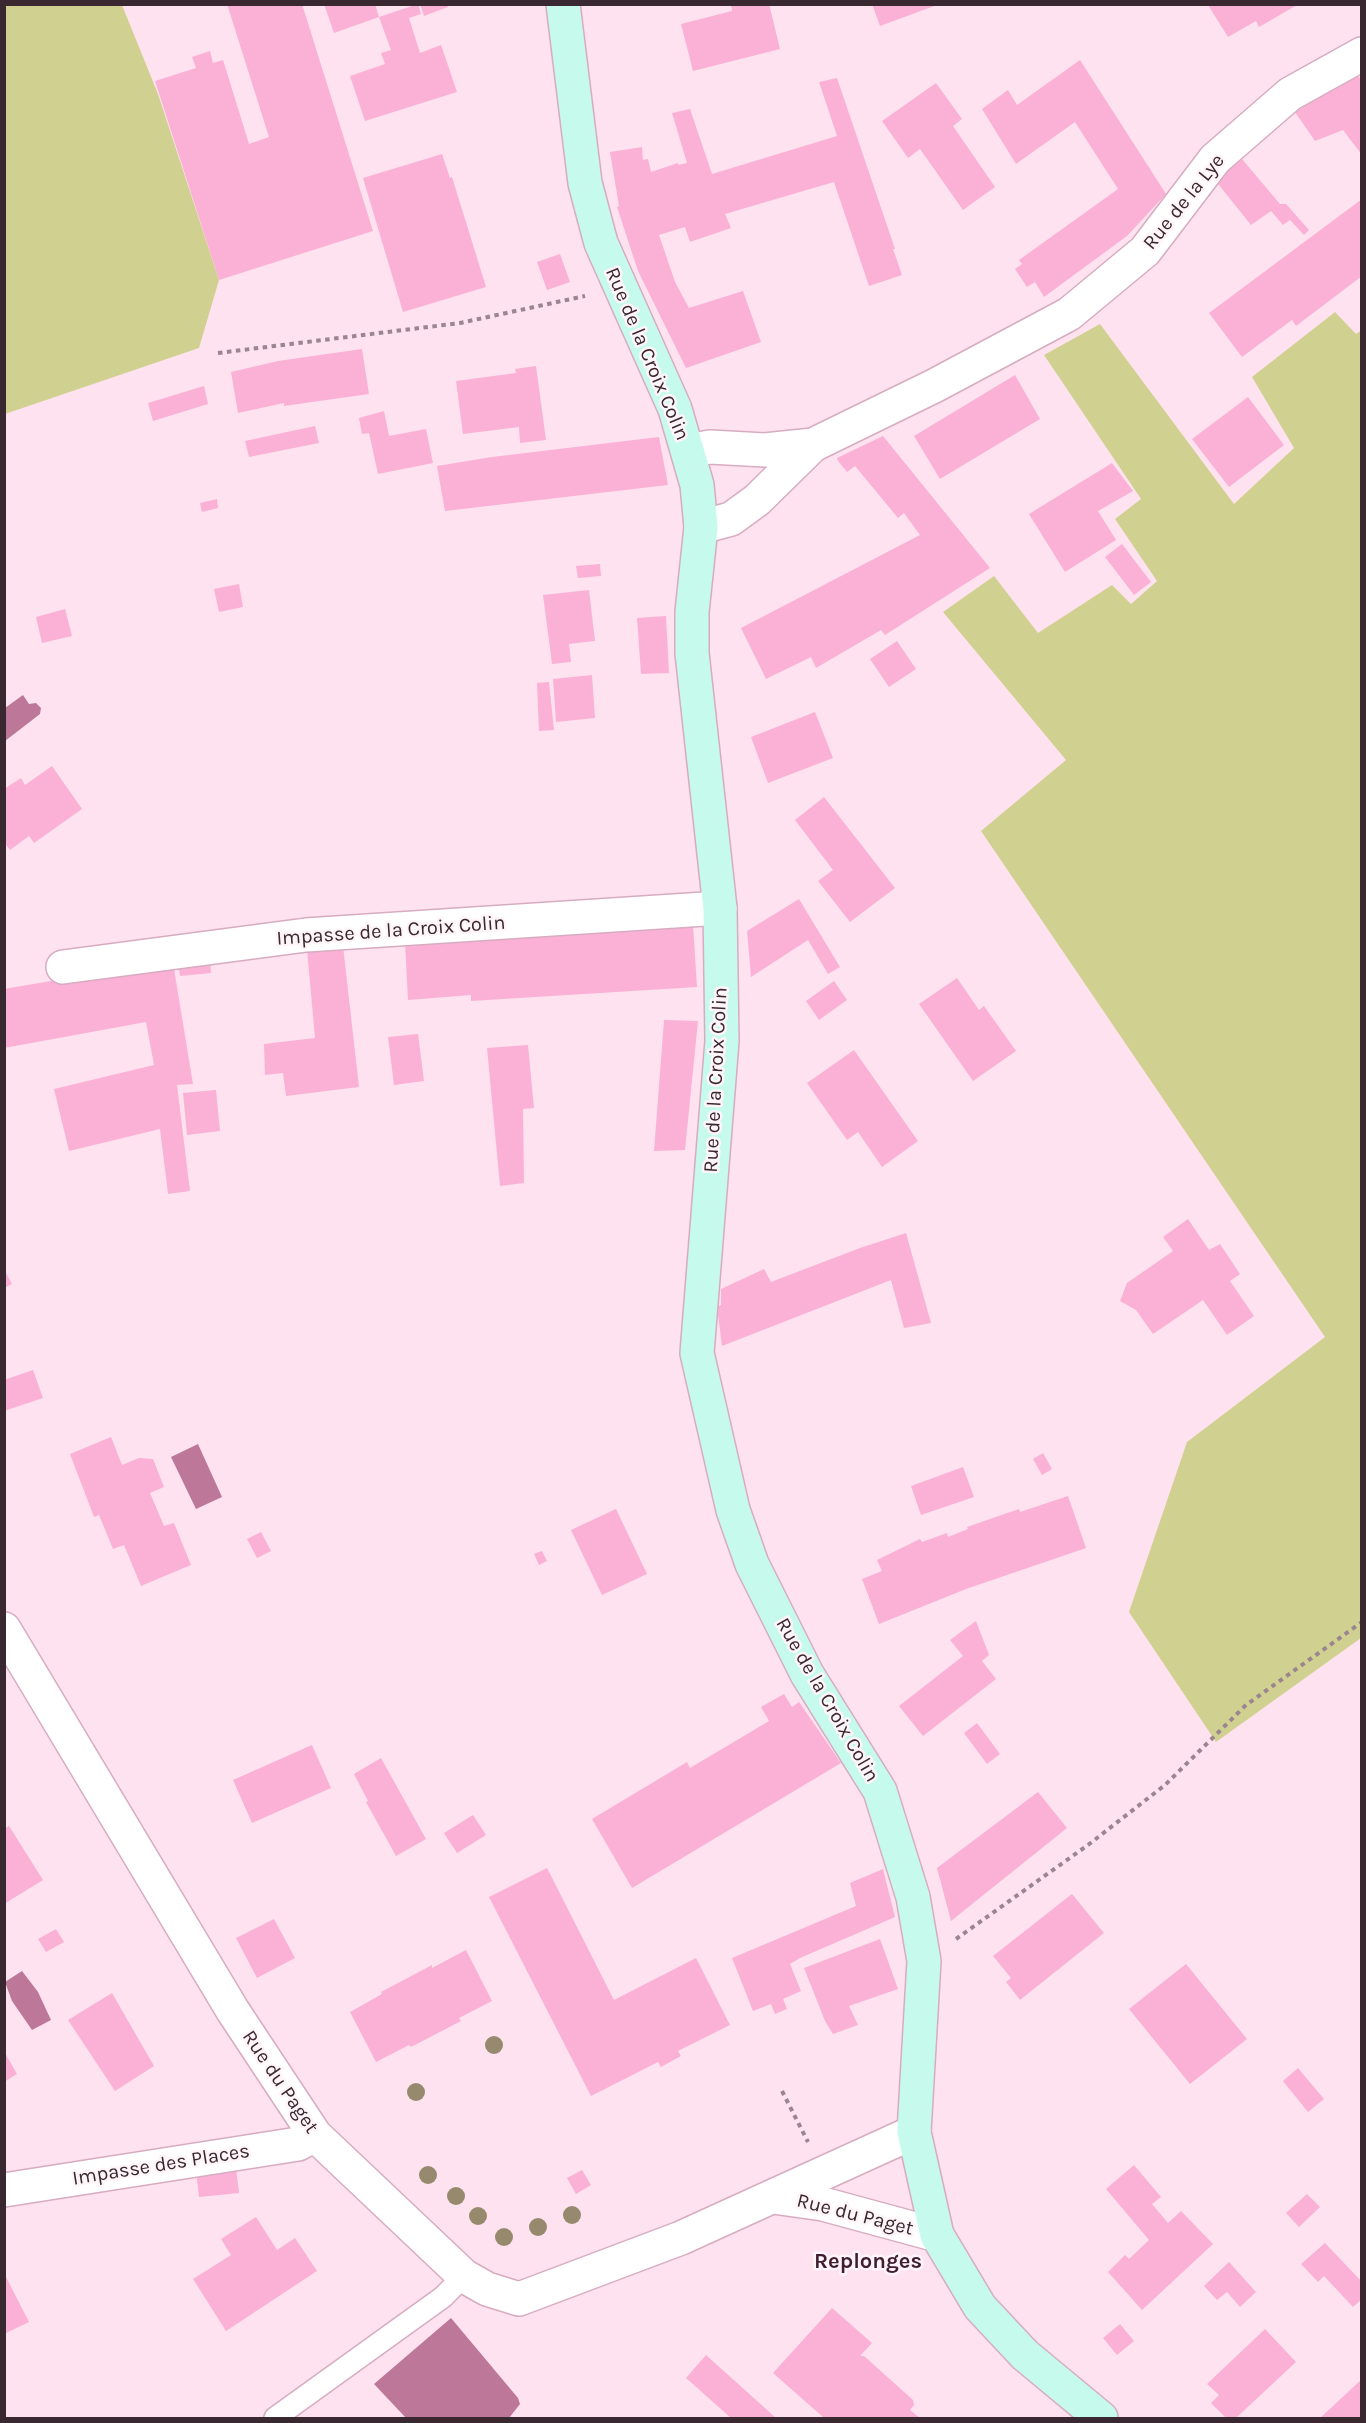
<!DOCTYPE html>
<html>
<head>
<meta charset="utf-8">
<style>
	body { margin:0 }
	#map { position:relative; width:1366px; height:2423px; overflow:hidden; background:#fee2ef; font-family:Karla,sans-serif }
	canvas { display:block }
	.frame { position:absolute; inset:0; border:6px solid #392830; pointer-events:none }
</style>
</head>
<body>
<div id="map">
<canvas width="1366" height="2423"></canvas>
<div class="frame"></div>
</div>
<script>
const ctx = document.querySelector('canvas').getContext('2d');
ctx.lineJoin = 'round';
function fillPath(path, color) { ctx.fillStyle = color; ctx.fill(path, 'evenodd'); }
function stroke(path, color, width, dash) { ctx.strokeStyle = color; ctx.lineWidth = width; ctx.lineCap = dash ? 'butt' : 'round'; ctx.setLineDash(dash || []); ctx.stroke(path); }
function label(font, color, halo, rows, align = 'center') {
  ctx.font = font + ' Karla,sans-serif'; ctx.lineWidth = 5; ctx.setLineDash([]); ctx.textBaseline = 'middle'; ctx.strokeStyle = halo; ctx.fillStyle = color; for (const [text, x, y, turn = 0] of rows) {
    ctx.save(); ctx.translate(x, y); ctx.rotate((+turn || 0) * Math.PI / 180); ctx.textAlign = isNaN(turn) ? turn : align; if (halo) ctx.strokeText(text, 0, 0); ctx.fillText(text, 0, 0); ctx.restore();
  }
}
const green = new Path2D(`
	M4,5H122L158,94L219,280L199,348L5,414Z
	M1335,312L1356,334L1362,330L1361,1638L1216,1742L1129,1612L1187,1442L1325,1337L981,831L1066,760L943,612L994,576L1038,633L1112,585L1131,604L1157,581L1115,519L1141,499L1044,355L1100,324L1234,504L1294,448L1252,377Z`);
const water = new Path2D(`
	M23,695L29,704L36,703L41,708L40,714L5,741V708Z
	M198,1444L222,1497L196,1509L171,1457Z
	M22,1971L38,1992L51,2020L32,2030L12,2001L5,1982Z
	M451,2318L518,2398L520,2404L509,2418H406L374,2384Z`);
const building = new Path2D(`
	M227,4H302L373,231L219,280L155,81L196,68L192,57L210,51L213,63L223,60L249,144L269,137Z
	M324,4H375L379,17L418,4L421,14L409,18L420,53L441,45L457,92L365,121L350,76L385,64L381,53L391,50L379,17L334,33Z
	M420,4H447L448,7L424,16Z
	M731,4H769L780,49L693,71L681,24L732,11Z
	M872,4H937V5L880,26Z
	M1208,5H1297L1259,27L1256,21L1228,37Z
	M1080,60L1166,194L1127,236L1044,297L1035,282L1027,287L1015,269L1022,264L1019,260L1118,189L1075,122L1016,164L982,109L1008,90L1017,105Z
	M1357,75L1362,80V155L1343,130L1315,141L1295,112Z
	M837,78L895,249H893L902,275L869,286L834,182L725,214L731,228L690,242L685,227L659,235L675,282L689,308L743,291L761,342L686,368L638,271L617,207L619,206L610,152L642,147L643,160L648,159L651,172L678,163V165L687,163L672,113L690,109L712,174L837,136L819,82Z
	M936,83L962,119L953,126L995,187L963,210L920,149L908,158L882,121Z
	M442,154L450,178L452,177L486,287L403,312L363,178Z
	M1242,159L1280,204H1286L1309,230L1304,235L1290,220L1283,225L1271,211L1251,225L1215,180Z
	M1362,199V276L1296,326L1292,320L1242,357L1209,313Z
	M560,254L570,282L547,290L537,262Z
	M362,349L369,394L284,406V403L238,413L231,372L278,361Z
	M536,366L546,440L520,443L519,427L463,434L456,381L516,373L515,369Z
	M1015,375L1040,419L940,479L914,436Z
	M204,386L208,404L153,421L148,403Z
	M1248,397L1284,445L1229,487L1192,439Z
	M384,411L389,436L426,429L433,463L378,474L369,433L362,434L359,418Z
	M315,426L319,443L249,457L245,441Z
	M883,436L990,568L885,635L881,630L816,668L811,657L766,679L741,628L920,535L904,513L898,518L855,466L847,472L838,461L837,458Z
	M659,437L668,485L445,511L437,466L492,457Z
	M1112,463L1133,491L1098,511L1116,540L1065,572L1029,514Z
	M217,499L218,508L202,512L200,503Z
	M1122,544L1151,582L1134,595L1105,557Z
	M600,564L601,576L578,578L576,566Z
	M239,584L243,607L219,612L214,589Z
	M589,590L595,641L569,644L571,662L552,664L543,595Z
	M65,609L72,636L42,643L36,617Z
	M666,616L669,673L641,674L637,618Z
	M897,641L916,669L889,687L870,659Z
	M592,675L595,718L556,722L553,679Z
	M549,682L554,730L539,731L537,683Z
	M815,712L833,758L768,783L751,737Z
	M52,766L82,809L34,843L29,836L10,850L4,842V789L21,778L25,785Z
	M824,797L895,888L850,922L818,881L833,870L795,820Z
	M799,899L840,967L828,974L808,940L751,977L747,931Z
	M693,925L697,987L471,1001V995L408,1000L405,943Z
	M343,946L359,1087L286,1096L283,1073L265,1075L264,1044L315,1038L307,950Z
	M210,959L211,973L180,976L178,962Z
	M173,963L193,1084L177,1085L190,1191L168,1194L160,1129L69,1151L54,1089L154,1065L146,1022L4,1048V989L104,972Z
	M957,978L979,1010L984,1006L1016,1051L973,1081L919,1004Z
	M834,981L847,1000L819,1020L806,1001Z
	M664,1020L698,1021L685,1150L654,1151Z
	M418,1034L424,1081L394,1085L388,1037Z
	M528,1045L534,1108L523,1109L524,1183L500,1186L487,1048Z
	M854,1050L918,1141L882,1167L858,1132L847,1140L807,1083Z
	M216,1090L220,1131L187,1135L183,1093Z
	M1188,1219L1209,1250L1220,1244L1240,1274L1230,1281L1254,1316L1227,1335L1203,1300L1153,1334L1136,1310L1120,1301L1127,1283L1173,1251L1163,1237Z
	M906,1233L931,1323L904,1328L891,1280L722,1346L717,1307L721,1305V1289L764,1269L771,1282L860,1248Z
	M4,1269L12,1284L4,1288Z
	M33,1370L43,1398L4,1411V1380Z
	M111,1437L122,1465L139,1458L153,1459L164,1487L150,1493L164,1526L174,1523L191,1565L141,1586L124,1545L113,1549L99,1515L94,1517L70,1454Z
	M1043,1453L1052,1469L1042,1475L1033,1459Z
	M963,1467L974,1497L921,1515L911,1486Z
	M1068,1496L1086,1548L966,1589L879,1624L862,1579L882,1571L877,1560L920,1539L922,1542L947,1533L948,1537L968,1529L967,1527L1019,1509L1020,1512Z
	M616,1509L647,1574L602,1595L571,1530Z
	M261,1532L271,1551L257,1558L247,1539Z
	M542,1551L547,1561L539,1565L534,1554Z
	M976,1621L989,1655L982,1661L996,1679L923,1736L899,1706L963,1656L950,1640Z
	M784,1694L792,1707L799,1702L841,1763L632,1888L592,1819L687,1762L690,1768L769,1721L761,1707Z
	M977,1723L1000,1754L987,1764L964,1733Z
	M312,1745L331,1788L252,1823L233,1780Z
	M381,1758L426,1839L396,1856L366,1802L368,1801L354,1774Z
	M1038,1792L1067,1828L951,1921L937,1868Z
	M473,1815L486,1835L457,1853L444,1833Z
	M9,1826L43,1880L4,1904V1829Z
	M547,1868L614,2000L696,1958L730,2025L678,2051L681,2056L661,2067L658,2062L591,2096L489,1897Z
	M883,1869L895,1917L800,1958L790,1964L801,1991L783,1999L787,2009L775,2014L771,2004L753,2011L732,1958L856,1906L850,1883Z
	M1072,1894L1104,1933L1020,2000L1006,1982L1011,1978L993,1956Z
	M274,1919L295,1958L257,1978L236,1938Z
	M56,1929L64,1942L46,1952L38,1939Z
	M880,1939L898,1989L849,2006L858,2025L833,2034L825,2021L804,1968Z
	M466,1950L492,2001L459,2018L461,2021L411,2047L409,2045L376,2062L350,2012L382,1994L381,1992L432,1965V1968Z
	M1186,1964L1247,2039L1190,2084L1129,2009Z
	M112,1993L154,2066L115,2091L68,2020Z
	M4,2051L17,2074L4,2082Z
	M1298,2068L1324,2099L1308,2112L1283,2081Z
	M1134,2165L1161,2197L1152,2204L1168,2223L1181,2211L1213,2244L1142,2310L1108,2272L1125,2255L1129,2259L1149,2240L1106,2189Z
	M236,2167L239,2193L199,2197L196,2172Z
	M582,2170L591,2185L576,2194L567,2178Z
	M1307,2194L1320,2207L1299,2227L1286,2213Z
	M256,2217L277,2250L295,2238L317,2271L226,2331L193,2279L231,2255L221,2239Z
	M1325,2243L1362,2282V2299L1353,2307L1324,2276L1318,2282L1301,2264Z
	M1229,2262L1256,2292L1240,2307L1227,2292L1217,2300L1204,2286Z
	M4,2273L29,2322L4,2334Z
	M832,2308L872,2343L860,2356H864L913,2400L914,2405L910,2410L920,2418H824L773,2373Z
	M1120,2324L1134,2341L1117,2355L1103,2338Z
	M1265,2329L1296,2362L1236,2418H1226L1211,2403L1219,2395L1207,2384Z
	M706,2355L776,2418H731L686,2378Z
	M1362,2379V2418H1320Z`);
const path = new Path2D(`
	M218,353L460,323L585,296
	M956,1939L1088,1845L1165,1785L1246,1705L1362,1622
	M782,2091L808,2142`);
const lane = new Path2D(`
	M275,2418L443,2297L464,2276`);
const street = new Path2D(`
	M688,451L710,447L765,450L813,445
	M701,527L731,519L757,500L813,445L934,386L1069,314L1145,251L1215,159L1290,94L1362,54
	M63,967L306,935L720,908
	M4,1629L233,2011L315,2135L464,2276L487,2289L519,2299L681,2238L914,2132
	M4,2190L298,2144L315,2135
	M773,2197L823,2204L937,2235`);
const secondary = new Path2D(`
	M563,4L585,183L601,243L675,409L697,485L701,527L692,612V653L720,908L722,1041L697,1353L733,1510L752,1564L807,1674L880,1791L913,1897L924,1961L914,2132L937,2235L980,2307L1025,2355L1101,2418`);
const trees = [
	[494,2045],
	[416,2092],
	[428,2175],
	[456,2196],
	[572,2215],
	[478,2216],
	[538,2227],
	[504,2237]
];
const streetNames = [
	["Rue de la Lye",1184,202,-51],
	["Rue de la Croix Colin",647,354,67],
	["Impasse de la Croix Colin",391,931,-4],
	["Rue de la Croix Colin",716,1080,-87],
	["Rue de la Croix Colin",827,1700,60],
	["Rue du Paget",280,2082,56],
	["Impasse des Places",161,2165,-9],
	["Rue du Paget",855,2215,14]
];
const quarterNames = [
	["Replonges",868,2262]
];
fillPath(green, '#d0d191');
fillPath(water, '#bc7799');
fillPath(building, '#fbb1d5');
stroke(lane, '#d7acc0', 24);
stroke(street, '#d7acc0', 36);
stroke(secondary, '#d7acc0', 36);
stroke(path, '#9b858f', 4, [4.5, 4.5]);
stroke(lane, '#fff', 21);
stroke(street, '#fff', 33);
stroke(secondary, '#c6faec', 33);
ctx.fillStyle = '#96896d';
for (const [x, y] of trees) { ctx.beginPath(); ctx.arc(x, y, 9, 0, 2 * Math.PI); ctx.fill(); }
label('20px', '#392830', '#fff5f9', streetNames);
label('bold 22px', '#401e30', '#fff5f9', quarterNames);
</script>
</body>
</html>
